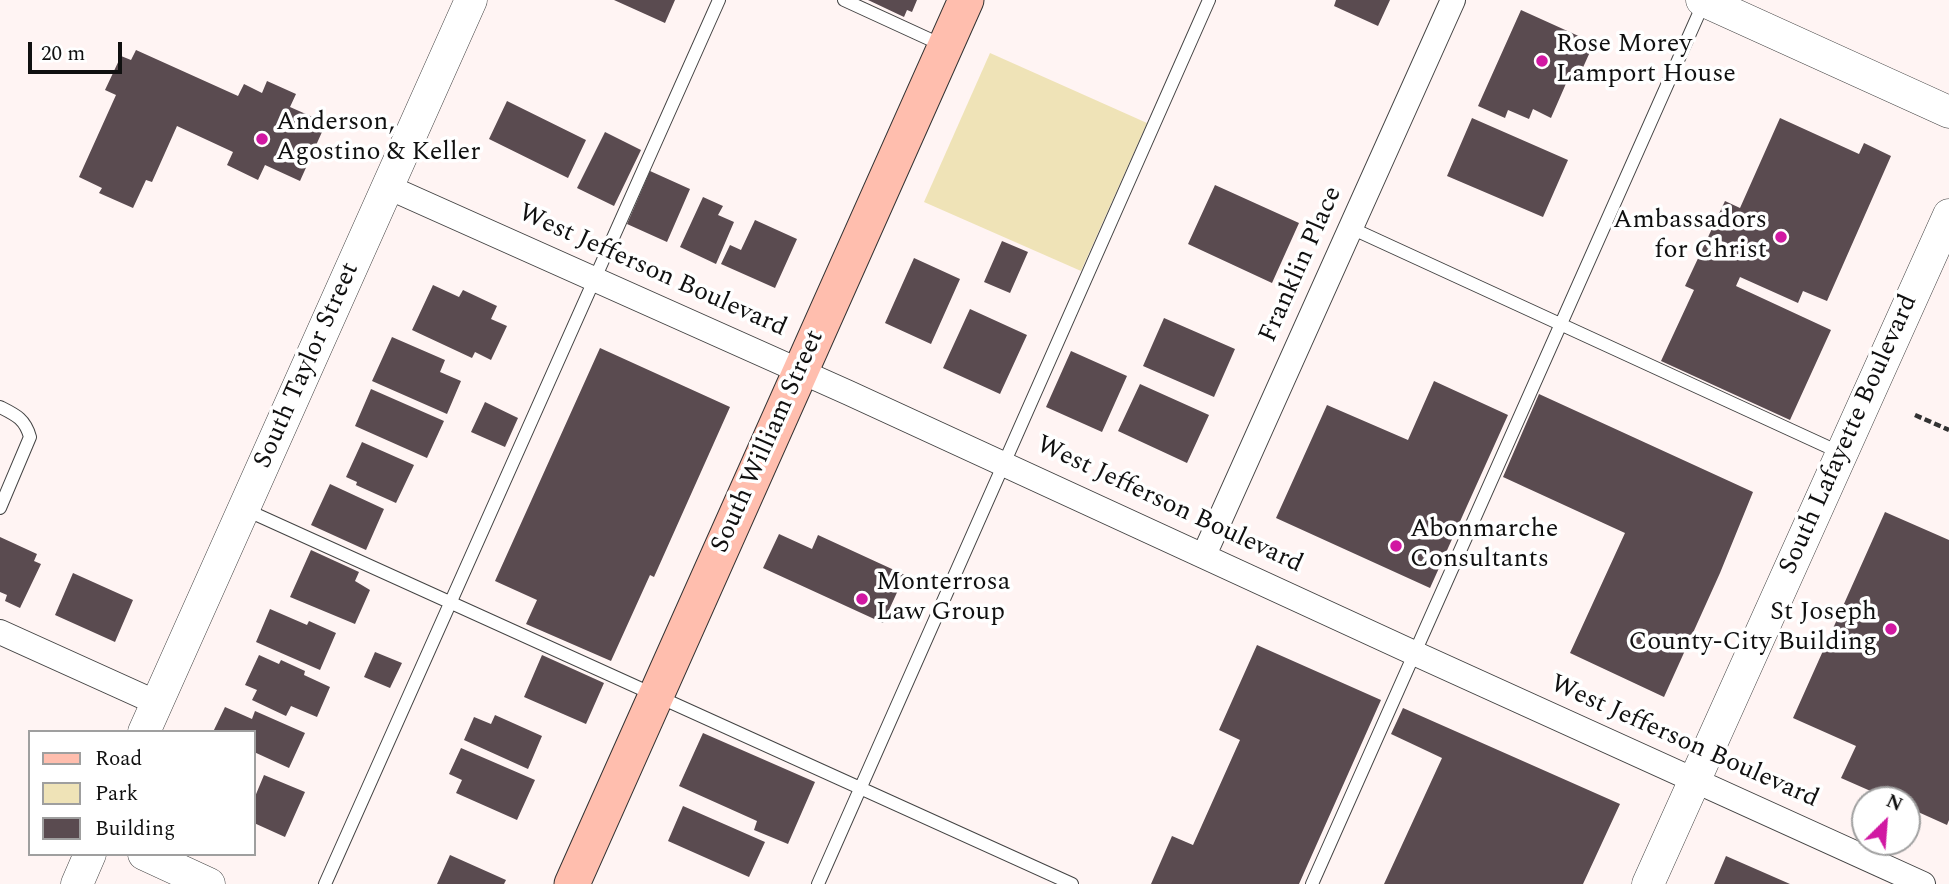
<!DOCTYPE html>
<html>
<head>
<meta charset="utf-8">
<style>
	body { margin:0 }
	#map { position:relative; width:1949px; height:884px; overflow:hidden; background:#fff4f3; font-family:Spectral,serif }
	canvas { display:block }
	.legend { position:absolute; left:28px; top:730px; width:228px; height:126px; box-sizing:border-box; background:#fff; border:2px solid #9f9f9f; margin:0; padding:9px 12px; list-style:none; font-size:21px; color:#101010 }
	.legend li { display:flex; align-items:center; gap:14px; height:35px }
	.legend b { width:35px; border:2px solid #9f9f9f }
	.north { position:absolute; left:1851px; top:786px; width:70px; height:70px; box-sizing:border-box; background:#fff; border:2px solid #9f9f9f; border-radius:50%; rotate:25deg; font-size:19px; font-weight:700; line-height:28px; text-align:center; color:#101010 }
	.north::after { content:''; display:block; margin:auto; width:24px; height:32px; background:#d118a2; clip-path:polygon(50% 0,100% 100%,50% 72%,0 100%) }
	.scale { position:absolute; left:28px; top:42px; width:94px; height:32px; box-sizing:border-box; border:4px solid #101010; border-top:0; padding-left:9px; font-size:21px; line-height:24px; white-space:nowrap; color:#101010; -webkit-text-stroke:5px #fff; paint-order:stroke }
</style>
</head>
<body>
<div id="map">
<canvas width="1949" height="884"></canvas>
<ul class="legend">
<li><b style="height:9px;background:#ffbeae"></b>Road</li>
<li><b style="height:19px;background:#efe3b7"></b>Park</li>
<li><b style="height:19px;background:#5a4b50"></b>Building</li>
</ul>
<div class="north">N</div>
<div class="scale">20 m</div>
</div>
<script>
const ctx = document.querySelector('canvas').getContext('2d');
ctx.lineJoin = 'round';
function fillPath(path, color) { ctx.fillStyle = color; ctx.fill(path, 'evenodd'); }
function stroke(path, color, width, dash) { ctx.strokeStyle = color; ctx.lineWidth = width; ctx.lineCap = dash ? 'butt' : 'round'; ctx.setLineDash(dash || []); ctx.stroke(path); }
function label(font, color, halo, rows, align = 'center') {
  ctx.font = font + ' Spectral,serif'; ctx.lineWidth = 7; ctx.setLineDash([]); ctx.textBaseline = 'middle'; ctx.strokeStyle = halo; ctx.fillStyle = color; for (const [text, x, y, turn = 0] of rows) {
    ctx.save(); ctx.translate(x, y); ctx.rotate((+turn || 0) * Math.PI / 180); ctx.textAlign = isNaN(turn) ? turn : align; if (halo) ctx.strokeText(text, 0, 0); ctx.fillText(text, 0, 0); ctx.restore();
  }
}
const green = new Path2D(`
	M990,53L1147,123L1081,271L924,202Z`);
const building = new Path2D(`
	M614,0H675L665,23Z
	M868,0H917L912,12L907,10L904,17Z
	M1336,0H1390L1378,26L1334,6Z
	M1521,10L1594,43L1576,83L1568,79L1551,118L1533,109L1529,119L1508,110L1505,118L1478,106Z
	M136,50L238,96L244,84L262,93L267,81L296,94L290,107L326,123L300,181L265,165L258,180L227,165L233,152L177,126L152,182L146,180L133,208L99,193L102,188L79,177L116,95L105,90L121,56L131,60Z
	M507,101L586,140L568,178L489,139Z
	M1472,118L1568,160L1543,217L1447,176Z
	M1780,118L1859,154L1864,143L1891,156L1827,301L1803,291L1798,303L1740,277L1736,286L1831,330L1790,420L1661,361L1694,290L1685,286L1725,201L1740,208Z
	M605,132L641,150L614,206L577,188Z
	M650,171L690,189L667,242L627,224Z
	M1215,185L1299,223L1272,283L1188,244Z
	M703,197L723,206L718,215L734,222L716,264L680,247Z
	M755,220L797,239L775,288L721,264L730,245L741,250Z
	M1002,241L1028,252L1010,293L984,282Z
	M914,258L960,279L931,344L885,323Z
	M433,285L459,297L463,290L497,306L491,319L507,326L491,360L475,352L472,358L412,330Z
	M970,309L1027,335L1000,394L943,368Z
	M1164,318L1235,349L1214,397L1143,366Z
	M392,337L445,360L440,372L461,381L447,414L372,381Z
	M600,348L730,407L654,577L650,575L611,661L526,624L537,600L495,581Z
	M1071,351L1127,376L1102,432L1046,407Z
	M1434,381L1508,415L1430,588L1276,518L1327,405L1408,440Z
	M1140,384L1209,415L1187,463L1118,431Z
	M371,389L444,421L427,458L355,426Z
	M1539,394L1753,492L1720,573L1664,697L1570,653L1625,533L1503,477Z
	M485,402L518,418L505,447L471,432Z
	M362,442L414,465L396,503L356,485L357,482L346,477Z
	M330,484L384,509L366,550L311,525Z
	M1885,512L1949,540V820L1947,825L1907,807V800H1891L1841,778L1856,746L1793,718Z
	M779,534L812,549L818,535L905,575L883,623L763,568Z
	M0,537L37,554L34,561L41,564L20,608L5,601L7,595L0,592Z
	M311,550L359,572L355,581L370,590L355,624L290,597Z
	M73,573L133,600L115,642L55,615Z
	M270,609L307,625L309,621L336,633L320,670L256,642Z
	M1257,645L1381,700L1299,884H1151L1172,836L1193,845L1240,740L1219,730Z
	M375,652L402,663L390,688L364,677Z
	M259,655L279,664L281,660L305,671L304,675L330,687L317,717L291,706L286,716L252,700L257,690L245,685Z
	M542,655L604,683L586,724L524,697Z
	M225,707L252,719L255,711L305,733L289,768L254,752V732H213Z
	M1403,708L1620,804L1583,884H1384L1442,758L1391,734Z
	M495,715L542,736L528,769L464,740L474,717L491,724Z
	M703,733L815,782L788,844L754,830L757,821L679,786Z
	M461,748L535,780L517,820L456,793L462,780L449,774Z
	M264,775L305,792L285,837L254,823V799Z
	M683,806L765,842L749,877L668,841Z
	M450,855L506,880L504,884H437Z
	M1726,856L1790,884H1714Z`);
const path = new Path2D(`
	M1915,415L1949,430`);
const service = new Path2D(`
	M844,0L942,45
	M1351,228L1841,453
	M0,407C16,415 25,419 30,437L0,508
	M244,509L1072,884
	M325,884L719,0
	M818,884L1209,0
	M1312,884L1704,2`);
const minor = new Path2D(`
	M388,187L849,393L1414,653L1923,884
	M1204,555L1453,0
	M0,632L157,703`);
const tertiary = new Path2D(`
	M1702,0L1949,112
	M144,732L471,0
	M144,854L209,884
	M77,884L90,854
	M1648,884L1949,215`);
const secondary = new Path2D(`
	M572,884L966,0`);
const markers = [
	[1542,61,7,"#d118a2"],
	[262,139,7,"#d118a2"],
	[1781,237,7,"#d118a2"],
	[1396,546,7,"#d118a2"],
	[862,599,7,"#d118a2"],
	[1891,629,7,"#d118a2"]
];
const poiNames = [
	["Rose Morey",1556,46],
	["Lamport House",1556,76],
	["Anderson,",276,124],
	["Agostino & Keller",276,154],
	["Ambassadors",1767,222,"right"],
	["for Christ",1767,252,"right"],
	["Abonmarche",1410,531],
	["Consultants",1410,561],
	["Monterrosa",876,584],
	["Law Group",876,614],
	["St Joseph",1877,614,"right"],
	["County-City Building",1877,644,"right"]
];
const streetNames = [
	["Franklin Place",1302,265,-66],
	["West Jefferson Boulevard",652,272,24],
	["South Taylor Street",308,366,-66],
	["South Lafayette Boulevard",1850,435,-66],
	["South William Street",769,442,-66],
	["West Jefferson Boulevard",1169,506,25],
	["West Jefferson Boulevard",1684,743,24]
];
fillPath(green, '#efe3b7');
fillPath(building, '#5a4b50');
stroke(service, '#434343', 14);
stroke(minor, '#434343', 26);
stroke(tertiary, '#434343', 33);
stroke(secondary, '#323232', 37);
stroke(path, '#323232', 4.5, [7, 3.5]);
stroke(service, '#fff', 12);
stroke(minor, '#fff', 24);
stroke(tertiary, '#fff', 32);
stroke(secondary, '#ffbeae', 35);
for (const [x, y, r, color] of markers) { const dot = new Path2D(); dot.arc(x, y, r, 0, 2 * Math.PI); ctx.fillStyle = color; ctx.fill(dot); stroke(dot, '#fff', 2.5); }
label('26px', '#101010', '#fff', poiNames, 'left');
label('26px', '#101010', '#fff', streetNames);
</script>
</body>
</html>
